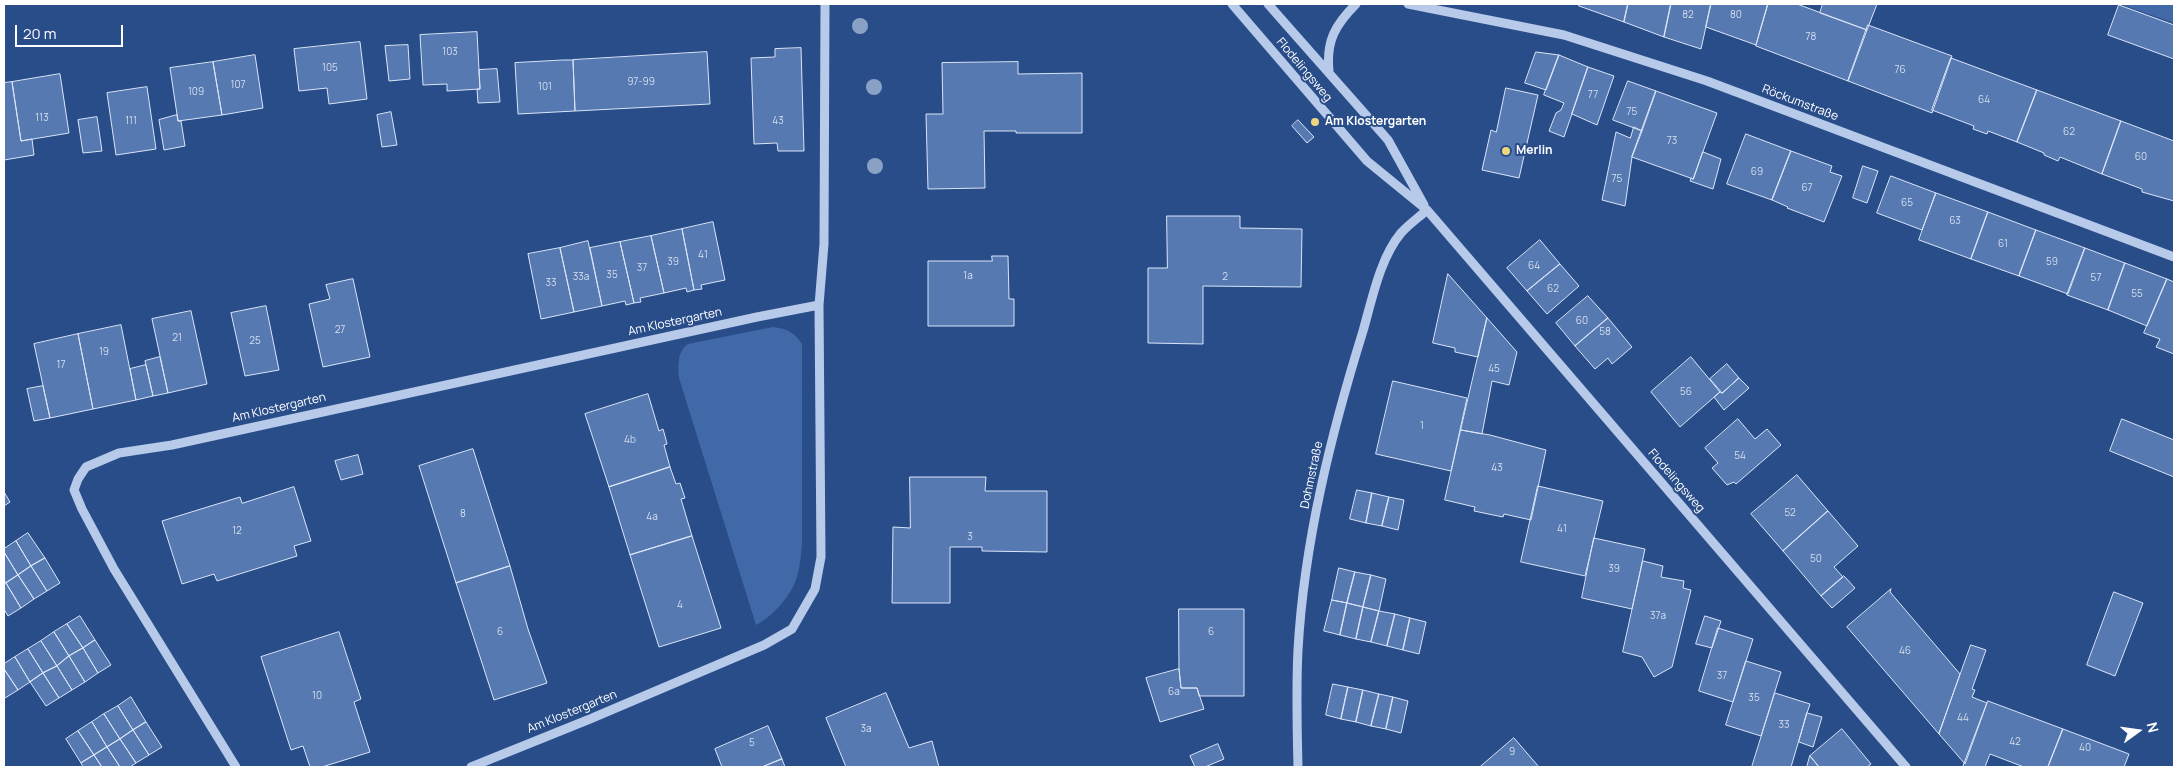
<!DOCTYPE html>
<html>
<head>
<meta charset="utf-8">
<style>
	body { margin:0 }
	#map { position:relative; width:2178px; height:771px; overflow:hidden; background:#294d89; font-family:Manrope,sans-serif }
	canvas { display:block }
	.frame { position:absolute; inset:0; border:5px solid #fff; pointer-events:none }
	.north { position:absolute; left:2113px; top:706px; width:50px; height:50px; -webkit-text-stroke:4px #294d89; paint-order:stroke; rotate:76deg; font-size:14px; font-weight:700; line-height:20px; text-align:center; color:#fff }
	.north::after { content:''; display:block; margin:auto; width:18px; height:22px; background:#fff; clip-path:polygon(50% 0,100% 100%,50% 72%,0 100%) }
	.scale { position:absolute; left:15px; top:25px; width:108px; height:22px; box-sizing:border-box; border:2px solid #fff; border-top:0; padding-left:6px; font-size:15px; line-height:18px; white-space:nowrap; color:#fff; -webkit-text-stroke:4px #294d89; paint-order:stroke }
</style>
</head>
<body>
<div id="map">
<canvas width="2178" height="771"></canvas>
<div class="frame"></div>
<div class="north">N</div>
<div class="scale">20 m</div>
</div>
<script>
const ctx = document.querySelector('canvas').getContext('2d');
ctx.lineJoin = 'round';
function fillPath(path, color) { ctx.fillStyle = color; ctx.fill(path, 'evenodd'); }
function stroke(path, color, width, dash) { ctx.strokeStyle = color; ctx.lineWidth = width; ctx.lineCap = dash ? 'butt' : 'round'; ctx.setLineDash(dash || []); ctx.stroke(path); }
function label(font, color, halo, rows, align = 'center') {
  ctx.font = font + ' Manrope,sans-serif'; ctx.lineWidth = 4; ctx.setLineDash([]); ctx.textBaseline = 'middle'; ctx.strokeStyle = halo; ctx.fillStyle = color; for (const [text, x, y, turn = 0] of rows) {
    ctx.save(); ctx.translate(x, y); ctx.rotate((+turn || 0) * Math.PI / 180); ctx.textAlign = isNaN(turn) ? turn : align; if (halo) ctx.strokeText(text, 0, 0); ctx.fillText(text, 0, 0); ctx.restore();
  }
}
const green = new Path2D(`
	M2120,4H2174V23Z
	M773,327C787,329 794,332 802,344V545C801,555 800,567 797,577C791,596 773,616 756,625L679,378C678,366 677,352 688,344Z`);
const building = new Path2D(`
	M1579,4H1628L1624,22L1579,6Z
	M1628,4H1671L1664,37L1624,22Z
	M1671,4H1711L1701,49L1664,37Z
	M1711,4H1768L1756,45L1706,27Z
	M1768,4H1797L1867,30L1848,81L1756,46Z
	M1823,4H1877L1867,30L1820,13Z
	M2119,5L2174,25V59L2108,35Z
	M1868,25L1952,56L1932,113L1848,81Z
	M477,32L480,89L447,91V84L423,85L420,35Z
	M360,42L367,99L329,104L327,88L299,91L294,49Z
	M408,45L410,79L389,81L385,46Z
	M801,48L804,151H778L777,143L754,144L751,58L775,57V49Z
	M707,52L710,104L575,111L573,60Z
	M1536,52L1559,55L1546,90L1525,83Z
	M255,55L263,108L222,115L213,62Z
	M1559,55L1588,67L1564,137L1549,131L1556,113L1561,110L1564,103L1544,95Z
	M1951,58L2037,90L2017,142L1988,131L1987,134L1973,129L1974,126L1932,110Z
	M563,60H573L575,111L518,114L515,63Z
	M213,62L222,115L178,121L170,68Z
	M1018,62V74L1082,73V133H1016V131H984L985,188L928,189L926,114H943L942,63Z
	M1588,67L1614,76L1597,125L1572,114Z
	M497,69L500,102L478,103L477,89H480L479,70Z
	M60,74L69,133L21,141L12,82Z
	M1628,81L1656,91L1642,131L1613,120Z
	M12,82L21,141L32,139L34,155L4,160V83Z
	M147,87L156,149L116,155L107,93Z
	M1506,88L1538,95L1519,178L1482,170L1491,130L1496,132Z
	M2037,90L2121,121L2102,174L2060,157L2058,161L2044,155V153L2017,142Z
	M1656,91L1717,113L1693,179L1632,157Z
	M391,112L397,145L382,147L377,115Z
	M177,115L178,121H181L185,146L164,150L159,120Z
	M97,117L102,151L83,153L78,120Z
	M1298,120L1314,137L1307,143L1292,126Z
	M2121,121L2174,141V201L2142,192V189L2102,174Z
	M1634,127L1642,131L1632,157L1625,206L1602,200L1616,132L1630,138Z
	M1746,134L1791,151L1772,200L1727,184Z
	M1791,151L1832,166L1830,172L1842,176L1824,222L1787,208L1788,207L1772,200Z
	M1703,152L1721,159L1713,189L1690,181L1691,178L1693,179Z
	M1863,166L1878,171L1867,203L1853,198Z
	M1891,176L1936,193L1922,230L1877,213Z
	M1936,193L1988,212L1971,259L1919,240Z
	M1988,212L2036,230L2019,276L1971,259Z
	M1167,216H1240V228L1302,229L1301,287L1203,286V344L1148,343V268H1167Z
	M713,222L725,280L701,285L702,289L694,290L682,229Z
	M682,229L694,290L687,292L686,288L664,293L651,236Z
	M2036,230L2085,248L2068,294L2019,276Z
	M651,236L664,293L640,298L641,302L634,303L620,242Z
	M1540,240L1560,264L1527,291L1507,268Z
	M588,241L602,306L574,312L560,248Z
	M620,242L634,303L626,305L625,301L602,306L590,248Z
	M560,248L574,312L541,319L528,254Z
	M2085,248L2125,263L2108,310L2067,295Z
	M992,256H1008L1009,299H1014V326H928V261H992Z
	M2125,263L2167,279L2147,326L2108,310Z
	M1560,264L1579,286L1547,314L1527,291Z
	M1448,274L1487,318L1478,357L1455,352V348L1433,343Z
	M353,279L370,357L323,367L309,304L330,299L326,285Z
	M2167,279L2174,282V354L2156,347L2160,339L2144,333Z
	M1588,296L1608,318L1575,346L1556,323Z
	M266,306L279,370L245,376L231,313Z
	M191,311L207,384L168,393L152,319Z
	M1487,318L1517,352L1509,385L1492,381L1482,434L1461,430Z
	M1608,318L1632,347L1612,364L1608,358L1595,369L1575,346Z
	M121,325L136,400L93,409L78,334Z
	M78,334L93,409L50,418L34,344Z
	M160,357L168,393L153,396L145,361Z
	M1691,357L1720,392L1680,427L1651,392Z
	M1727,364L1739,378L1722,393L1710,379Z
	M146,365L153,396L136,400L130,369Z
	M1739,378L1749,388L1724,410L1714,397L1720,392L1722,393Z
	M1393,381L1467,398L1451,471L1376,454Z
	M43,386L50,418L34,421L27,389Z
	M648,394L659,431L663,429L665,436L667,444L664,445L670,467L609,487L585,414Z
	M1738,419L1755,439L1767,429L1781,445L1736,484L1734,482L1727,485L1712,468L1718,463L1705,448Z
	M2122,419L2174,440V477L2110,451Z
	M1461,430L1490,435L1546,450L1531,520L1504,514L1503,517L1474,511L1475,507L1445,500Z
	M473,449L510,566L456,583L419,466Z
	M358,455L363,474L341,480L335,461Z
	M670,467L676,484L680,483L685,498L681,499L692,536L630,555L609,487Z
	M1797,475L1828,511L1783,551L1751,514Z
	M910,477H986L985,491H1047V552L982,551V547H950V603H892L893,527L910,528Z
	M1538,486L1603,501L1585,576L1521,562Z
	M294,487L311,541L294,546L297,556L217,581L214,574L182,584L162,521L240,497L242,503Z
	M1357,490L1372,493L1366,523L1350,519Z
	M4,492L10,502L4,506Z
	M1372,493L1389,497L1382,526L1366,523Z
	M1389,497L1404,500L1398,530L1382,526Z
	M1828,511L1858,546L1834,567L1843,577L1821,596L1783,551Z
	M28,533L45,558L31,566L16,541Z
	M692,536L721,628L659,647L630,555Z
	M1594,538L1645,549L1632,609L1582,598Z
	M16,541L31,566L18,575L4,552V549Z
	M4,552L18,575L6,583L4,580Z
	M45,558L60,583L47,591L31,566Z
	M1643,561L1663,566L1661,577L1684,581L1683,588L1691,590L1672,667L1654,677L1642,657L1623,652Z
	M31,566L47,591L34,599L18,575Z
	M510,566L528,629L547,683L494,700L456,583Z
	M1339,568L1355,572L1347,603L1332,600Z
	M1355,572L1371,575L1363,607L1347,603Z
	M18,575L34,599L21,608L6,583Z
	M1371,575L1386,579L1379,611L1363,607Z
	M1844,576L1855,588L1832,608L1821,596Z
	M6,583L21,608L8,616L4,609V584Z
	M1891,589L1890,592L1960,674L1939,734L1847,627Z
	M2114,592L2143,603L2115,676L2087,665Z
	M1332,600L1347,603L1340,635L1324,631Z
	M1347,603L1363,607L1356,639L1340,635Z
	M1363,607L1379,611L1371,642L1356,639Z
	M1179,609H1244V696H1199L1197,688H1181L1179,669Z
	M1379,611L1395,614L1387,646L1371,642Z
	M1395,614L1410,618L1403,650L1387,646Z
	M80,616L95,640L83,648L67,624Z
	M1705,616L1721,621L1712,648L1696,644Z
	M1410,618L1426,622L1419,654L1403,650Z
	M67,624L83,648L69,656L54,632Z
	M1718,628L1753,639L1733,702L1699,691Z
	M54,632L69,656L57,666L41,641Z
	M339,632L361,699L354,702L370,752L322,767H310L303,746L291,750L261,657Z
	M95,640L111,665L98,673L83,648Z
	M41,641L57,666L43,673L28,649Z
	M1971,645L1986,650L1972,689L1975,690L1972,697L1987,703L1965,764L1939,734Z
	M83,648L98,673L85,682L69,656Z
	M28,649L43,673L30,682L15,657Z
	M69,656L85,682L72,690L57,666Z
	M15,657L30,682L18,690L4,669V664Z
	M1746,661L1781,672L1761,736L1726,725Z
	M57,666L72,690L59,698L43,673Z
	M4,669L18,690L5,698L4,697Z
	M1179,669L1181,688H1197L1204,709L1160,722L1146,678Z
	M43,673L59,698L46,706L30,682Z
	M1333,684L1348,687L1341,719L1326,715Z
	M1348,687L1363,690L1356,722L1341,719Z
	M1363,690L1379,694L1371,726L1356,722Z
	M886,693L909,748L932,741L939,767H846L826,718Z
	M1775,693L1810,704L1807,713L1791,767H1752Z
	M1379,694L1393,697L1386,729L1371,726Z
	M131,697L146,722L133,730L118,706Z
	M1393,697L1408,701L1401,733L1386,729Z
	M1988,701L2063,729L2048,767H2024L1990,754L1985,767H1963Z
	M118,706L133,730L120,739L104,714Z
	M1807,713L1822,717L1813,747L1799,742Z
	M104,714L120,739L107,747L92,722Z
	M92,722L107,747L94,755L78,731Z
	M146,722L162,747L149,755L133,730Z
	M768,726L782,759L762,767H722L715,749Z
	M1842,729L1871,764L1867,767H1819L1810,756Z
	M2063,729L2129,754L2124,767H2048Z
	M133,730L149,755L136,763L120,739Z
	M78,731L94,755L81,763L66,739Z
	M1514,738L1539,767H1480Z
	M120,739L136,763L130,767H120L107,747Z
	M1218,744L1224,759L1205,767H1195L1190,756Z
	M107,747L120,767H102L94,755Z
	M94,755L102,767H83L81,763Z
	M1810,756L1819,767H1807Z
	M782,759L785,767H762Z`);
const minor = new Path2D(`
	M1232,4L1367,161L1427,210L1906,767
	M1268,4L1388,140L1424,205
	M1408,4L1564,35L1707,81L2174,257
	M1329,71C1326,41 1335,25 1356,4
	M236,767L114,569L82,509L74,490L78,479L86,467L119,453L172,445L757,317L819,305
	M471,767L590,719L764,645L792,629L815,589L821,557L819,305L824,244L825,4
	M1298,767C1297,728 1296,689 1298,650C1304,542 1331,434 1363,331C1372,300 1380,258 1401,233C1408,225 1419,217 1427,210`);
const trees = [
	[860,26],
	[874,87],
	[875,166]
];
const markers = [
	[1315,122,5,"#efd67e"],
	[1506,151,5,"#efd67e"]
];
const numberNames = [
	["82",1688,15],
	["80",1736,15],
	["78",1811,37],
	["103",450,52],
	["105",330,68],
	["76",1900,70],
	["97-99",641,82],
	["107",238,85],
	["101",545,87],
	["109",196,92],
	["77",1593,95],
	["64",1984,100],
	["75",1632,112],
	["113",42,118],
	["111",131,121],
	["43",778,121],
	["62",2069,132],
	["73",1672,141],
	["60",2141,157],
	["69",1757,172],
	["75",1617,179],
	["67",1807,188],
	["65",1907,203],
	["63",1955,221],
	["61",2003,244],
	["41",703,255],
	["39",673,262],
	["59",2052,262],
	["64",1534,266],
	["37",642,268],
	["35",612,275],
	["1a",968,276],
	["33a",581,277],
	["2",1225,277],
	["57",2096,278],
	["33",551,283],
	["62",1553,289],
	["55",2137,294],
	["60",1582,321],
	["27",340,330],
	["58",1605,332],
	["21",177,338],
	["25",255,341],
	["19",104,352],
	["17",61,365],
	["45",1494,369],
	["56",1686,392],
	["1",1422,426],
	["4b",630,440],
	["54",1740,456],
	["43",1497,468],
	["52",1790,513],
	["8",463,514],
	["4a",652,517],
	["41",1562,529],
	["12",237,531],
	["3",970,537],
	["50",1816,559],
	["39",1614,569],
	["4",680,605],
	["37a",1658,616],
	["6",500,632],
	["6",1211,632],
	["46",1905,651],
	["37",1722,676],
	["6a",1174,692],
	["10",317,696],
	["35",1754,698],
	["44",1963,718],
	["33",1784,725],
	["3a",866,729],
	["42",2015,742],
	["5",752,743],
	["40",2085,748],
	["9",1512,752]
];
const streetNames = [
	["Flodelingsweg",1304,70,50],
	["Röckumstraße",1800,103,21],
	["Am Klostergarten",675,322,-12],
	["Am Klostergarten",279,408,-13],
	["Dohmstraße",1312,475,-78],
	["Flodelingsweg",1676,481,49],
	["Am Klostergarten",572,712,-22]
];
const poiNames = [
	["Am Klostergarten",1325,122],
	["Merlin",1516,151]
];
fillPath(green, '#4168a7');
fillPath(building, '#5679b2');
stroke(building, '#dae5f7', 1);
stroke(minor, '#b7cae9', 9);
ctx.fillStyle = '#8aa1c6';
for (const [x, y] of trees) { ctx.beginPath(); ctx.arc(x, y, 8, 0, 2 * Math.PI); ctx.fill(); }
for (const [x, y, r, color] of markers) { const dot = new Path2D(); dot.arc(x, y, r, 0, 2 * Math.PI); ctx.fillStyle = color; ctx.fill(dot); stroke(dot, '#294d89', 2); }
label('10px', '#d5deec', null, numberNames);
label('12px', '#fff', '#294d89', streetNames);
label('bold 12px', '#fff', '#294d89', poiNames, 'left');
</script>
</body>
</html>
